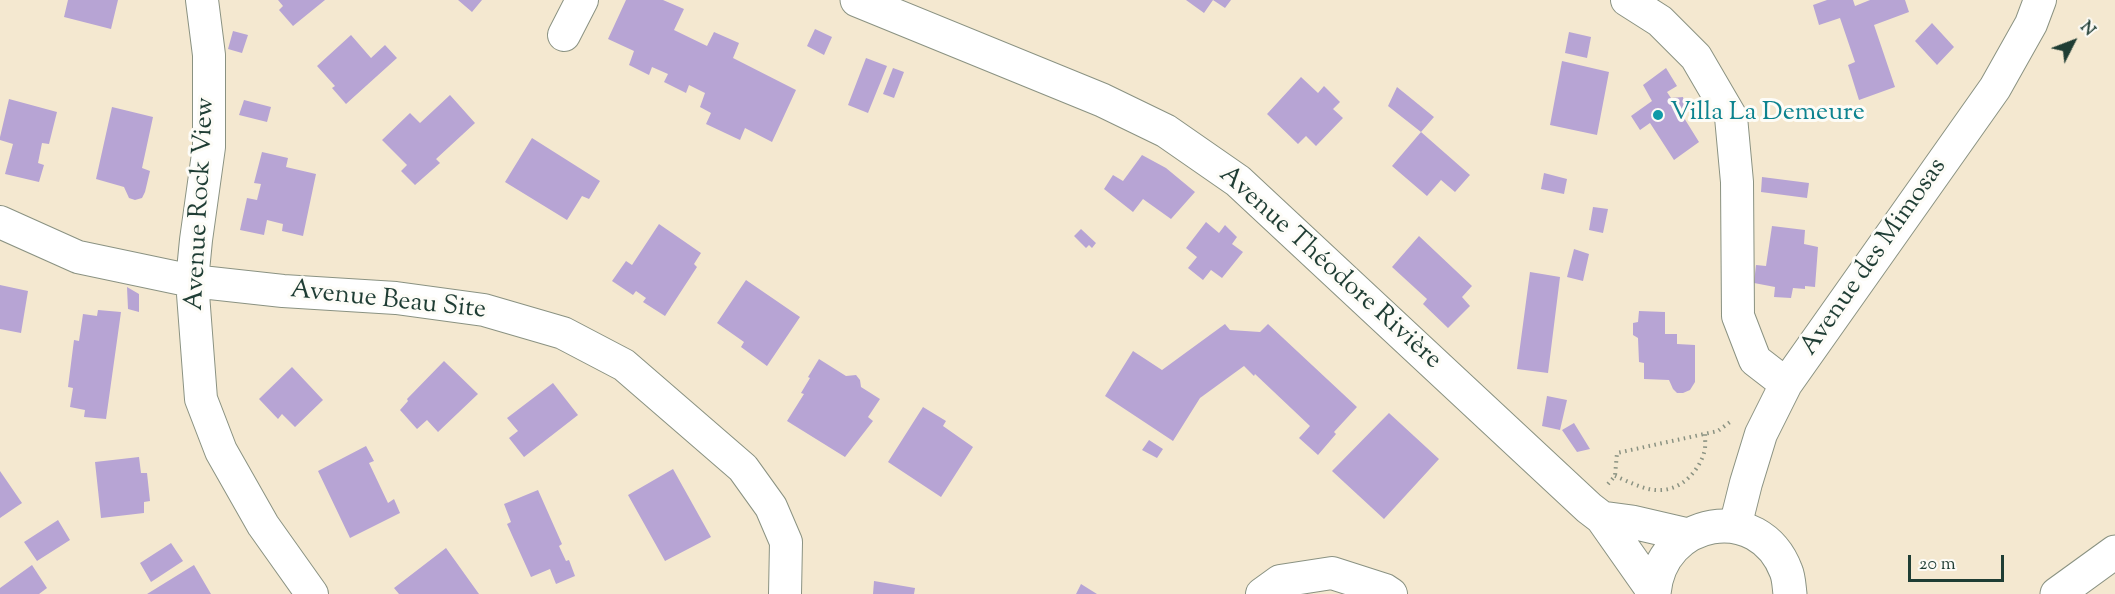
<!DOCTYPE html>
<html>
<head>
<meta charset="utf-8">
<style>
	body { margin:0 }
	#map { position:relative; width:2115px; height:594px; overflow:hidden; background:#f4e8d0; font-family:"Sorts Mill Goudy",serif }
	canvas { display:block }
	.north { position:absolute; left:2043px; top:12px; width:60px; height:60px; -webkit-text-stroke:4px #fdfcf7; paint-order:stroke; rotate:48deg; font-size:16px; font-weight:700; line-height:24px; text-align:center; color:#1f3d34 }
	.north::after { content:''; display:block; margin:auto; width:21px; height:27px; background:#1f3d34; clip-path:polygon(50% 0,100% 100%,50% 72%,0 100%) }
	.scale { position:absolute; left:1908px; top:555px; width:96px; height:27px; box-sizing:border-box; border:3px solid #1f3d34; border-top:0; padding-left:8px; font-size:18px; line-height:21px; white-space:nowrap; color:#1f3d34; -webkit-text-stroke:4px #fdfcf7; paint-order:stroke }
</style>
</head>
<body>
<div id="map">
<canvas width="2115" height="594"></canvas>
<div class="north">N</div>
<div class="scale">20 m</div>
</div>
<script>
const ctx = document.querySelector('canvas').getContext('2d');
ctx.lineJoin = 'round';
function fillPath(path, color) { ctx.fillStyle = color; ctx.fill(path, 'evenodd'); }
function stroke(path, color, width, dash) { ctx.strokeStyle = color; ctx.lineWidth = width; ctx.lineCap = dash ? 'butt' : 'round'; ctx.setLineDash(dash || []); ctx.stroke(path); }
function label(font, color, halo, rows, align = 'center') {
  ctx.font = font + ' "Sorts Mill Goudy",serif'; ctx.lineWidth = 6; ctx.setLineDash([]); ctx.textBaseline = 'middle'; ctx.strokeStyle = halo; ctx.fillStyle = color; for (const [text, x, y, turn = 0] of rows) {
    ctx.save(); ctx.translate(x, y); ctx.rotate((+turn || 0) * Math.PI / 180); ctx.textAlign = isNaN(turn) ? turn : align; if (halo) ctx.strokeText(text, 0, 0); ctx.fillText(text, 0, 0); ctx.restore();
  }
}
const building = new Path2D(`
	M68,0H118L111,29L64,17Z
	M278,0H325L293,26L279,10L283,6Z
	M458,0H482L472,12Z
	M626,0H663L684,9L674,30L707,46L714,32L739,43L733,58L796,90L772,142L745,128L740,140L706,124L711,113L700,107L705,93L689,85L686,93L664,82L668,74L652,67L649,75L629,65L634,51L608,39Z
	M1186,0H1231L1225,8L1213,0L1204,13Z
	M1827,0H1853L1855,6L1870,0H1905L1909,12L1874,25L1895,87L1859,100L1848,65L1855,62L1840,18L1819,25L1813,5Z
	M1932,23L1954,47L1937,65L1915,41Z
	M815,29L832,37L824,55L807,46Z
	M233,31L248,35L242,53L228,49Z
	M1569,32L1591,37L1587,58L1565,53Z
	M351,35L371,58L385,45L397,58L346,104L332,88L335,86L317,66Z
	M866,58L887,66L868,113L848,105Z
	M1562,61L1609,72L1597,135L1550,125Z
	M893,68L904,72L894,98L883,94Z
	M1666,68L1677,86L1667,92L1671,98L1683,97L1685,107L1681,113L1699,142L1674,160L1650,123L1640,130L1631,116L1652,101L1643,85Z
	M1301,77L1318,93L1324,86L1340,102L1333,109L1343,118L1316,146L1306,136L1298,144L1267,114Z
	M1397,87L1434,117L1421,132L1388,106Z
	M450,95L475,123L436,159L440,163L415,185L401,171L407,165L382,140L410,113L420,123Z
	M9,99L57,112L49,144L42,143L38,163L44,165L39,182L5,174L13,144L0,140V137Z
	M244,100L271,107L267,122L239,115Z
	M112,107L153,117L142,168L150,171L145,192L142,198L135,200L129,198L124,187L96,179Z
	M1421,132L1470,175L1455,192L1441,180L1427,196L1392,166Z
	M532,138L600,181L589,199L582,196L567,220L505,182Z
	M262,152L288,158L286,167L316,174L303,236L282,231L283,224L267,220L264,235L240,230L247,198L257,200L261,184L254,183Z
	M1142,155L1166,168L1195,192L1171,219L1143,199L1133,212L1104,189L1113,175L1123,181Z
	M1544,173L1567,179L1564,194L1541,189Z
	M1762,177L1809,183L1807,198L1761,192Z
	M1593,207L1608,209L1603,233L1589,230Z
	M1206,222L1219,233L1225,225L1237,237L1232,244L1243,252L1222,278L1211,270L1203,280L1188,268L1197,257L1186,248Z
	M659,224L701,253L694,264L697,267L665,316L643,302L646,298L636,291L633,295L612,281L626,261L632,265Z
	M1772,226L1805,230L1804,244L1818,247L1815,287L1805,286V289L1793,288L1791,298L1774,297L1775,287L1754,283L1756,265L1766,266Z
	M1081,229L1096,243L1092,248L1089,245L1086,248L1074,236Z
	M1419,236L1472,286L1462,297L1470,306L1448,328L1423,304L1427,299L1392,267Z
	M1574,249L1589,254L1583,281L1567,277Z
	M1530,272L1560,277L1548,373L1517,369Z
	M746,280L800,317L767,366L741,347L744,342L717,323Z
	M0,285L28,291L21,333L0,329Z
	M127,287L139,294V312L128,309Z
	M98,310L121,312L106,419L84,417L85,410L70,407L73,388L68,387L74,340L79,341L83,314L97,316Z
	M1639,311L1665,312V334H1677V344L1695,345V382L1690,390L1683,393H1677L1673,389L1669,380L1644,379V363L1639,362L1638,338L1633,335V323L1638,322Z
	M1225,324L1230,330L1260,332L1268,324L1357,407L1334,432L1336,434L1318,455L1299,438L1310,426L1255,374L1254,376L1244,366L1200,398L1173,441L1105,396L1133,351L1162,370Z
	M819,359L846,376L856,375L860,380L861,387L880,399L868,417L873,421L845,457L787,421L804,394L801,393L810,378L808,377Z
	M444,361L478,394L438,432L427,420L417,429L400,410L408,401L407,399Z
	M292,367L323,400L295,427L282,414L278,419L259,399Z
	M553,383L578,415L524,457L509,438L518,431L507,418Z
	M1547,396L1567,400L1560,430L1542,426Z
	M923,407L946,421L943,426L973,447L941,497L888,462Z
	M1389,413L1439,459L1384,519L1332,471Z
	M1574,423L1590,449L1577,452L1562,430Z
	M1149,440L1163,449L1157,458L1142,450Z
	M366,446L374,461L369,463L388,503L394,499L400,513L350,538L318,471Z
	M139,457L141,473H147L150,501L144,502V513L101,518L95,462Z
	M673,469L711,537L665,561L628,495Z
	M0,471L22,503L0,518Z
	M538,490L562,544L559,546L566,561L569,560L575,576L556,584L550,569L531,577L507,524L511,522L504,504Z
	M58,520L70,540L37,561L24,542Z
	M171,543L183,561L151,582L140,563Z
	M446,548L479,594H399L394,588Z
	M32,565L47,588L39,594H0V588Z
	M194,565L211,594H147Z
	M874,581L915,588L914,594H873Z
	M1081,584L1097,594H1076Z`);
const path = new Path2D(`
	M1615,476C1628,481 1645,491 1660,490C1681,490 1698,472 1704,453C1706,447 1705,439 1705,433
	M1608,484L1615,476L1617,453L1718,431L1730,422`);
const minor = new Path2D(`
	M202,0L209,55V147L196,240L192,281L201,399L221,451L263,525L312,594
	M1627,0L1660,21L1696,57L1731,117L1737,182L1738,316L1755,360L1786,384
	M564,35L582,0
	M0,222L78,257L192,281L283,291L396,298L484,310L563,333L624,365L743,468L771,507L786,542L785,594
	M1735,527L1746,483L1761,434L1786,384L1995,88L2031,24L2040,0
	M1262,594L1280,581L1332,573L1385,590L1391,594`);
const major = new Path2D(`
	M857,0L1102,100L1166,131L1238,181L1589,508L1602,518L1654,592
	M1602,518L1632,522L1688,535
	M1654,594C1660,517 1759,500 1786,571C1789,578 1789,587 1790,594
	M2057,594L2115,552`);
const markers = [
	[1658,115,6,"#0f9aa8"]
];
const cultureNames = [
	["Villa La Demeure",1670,115]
];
const streetNames = [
	["Avenue Rock View",202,204,-87],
	["Avenue des Mimosas",1875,258,-55],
	["Avenue Théodore Rivière",1329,269,42],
	["Avenue Beau Site",388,302,6]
];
fillPath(building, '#b7a4d4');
stroke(minor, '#8a9282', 34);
stroke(major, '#8a9282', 35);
stroke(path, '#8a9282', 4, [1.5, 4.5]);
stroke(minor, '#fff', 32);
stroke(major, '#fff', 33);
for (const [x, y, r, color] of markers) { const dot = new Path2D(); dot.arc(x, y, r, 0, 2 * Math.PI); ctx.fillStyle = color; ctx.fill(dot); stroke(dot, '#fdfcf7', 2); }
label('26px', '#0d838f', '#fdfcf7', cultureNames, 'left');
label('26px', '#1f3d34', '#fdfcf7', streetNames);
</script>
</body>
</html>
